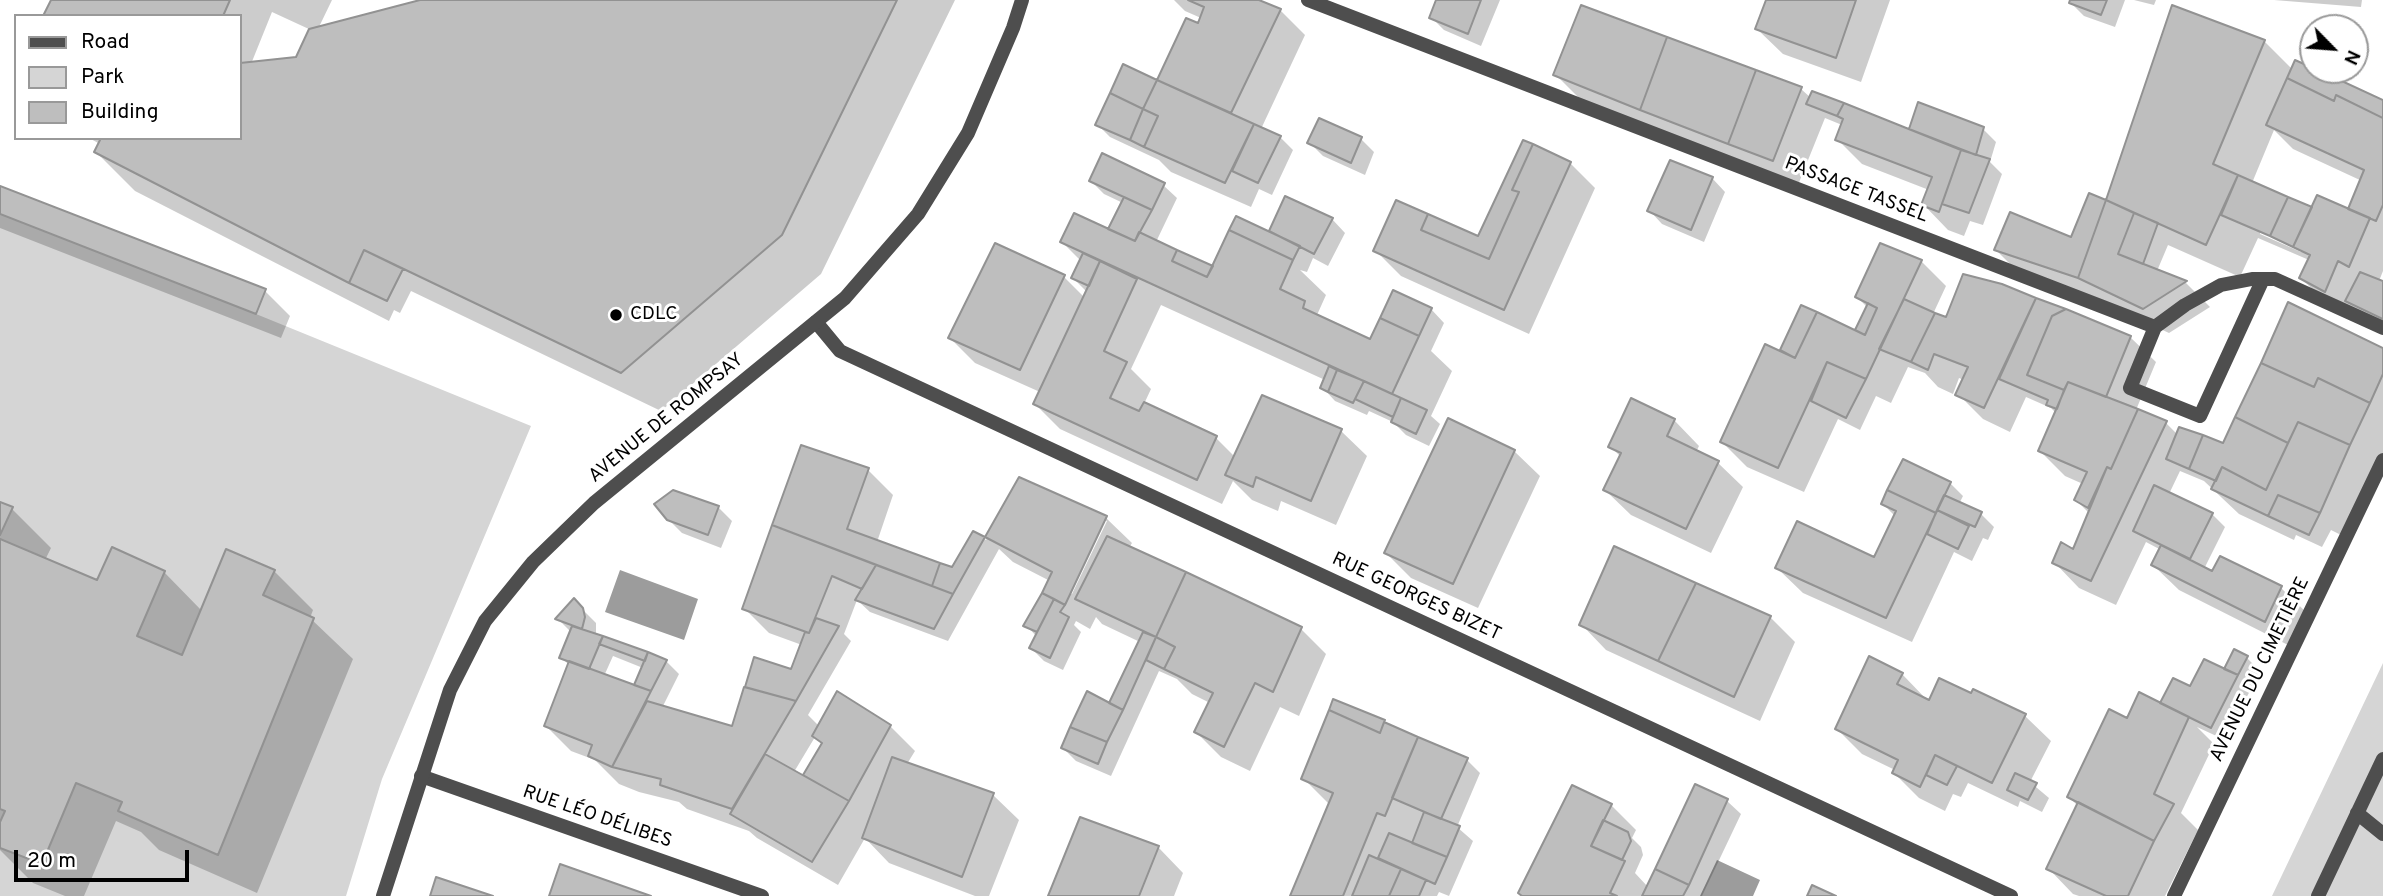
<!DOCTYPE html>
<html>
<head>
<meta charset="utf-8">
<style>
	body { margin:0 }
	#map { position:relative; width:2383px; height:896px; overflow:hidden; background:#fff; font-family:Overpass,sans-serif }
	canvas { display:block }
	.legend { position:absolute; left:14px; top:14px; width:228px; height:126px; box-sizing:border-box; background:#fff; border:2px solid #999; margin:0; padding:9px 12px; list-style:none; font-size:21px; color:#000 }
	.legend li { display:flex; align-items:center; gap:14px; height:35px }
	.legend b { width:35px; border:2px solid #999 }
	.north { position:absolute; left:2299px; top:14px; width:70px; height:70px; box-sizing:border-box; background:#fff; border:2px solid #999; border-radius:50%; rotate:115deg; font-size:19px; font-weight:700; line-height:28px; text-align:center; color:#000 }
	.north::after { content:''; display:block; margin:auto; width:24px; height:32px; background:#000; clip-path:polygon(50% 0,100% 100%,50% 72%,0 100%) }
	.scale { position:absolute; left:14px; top:850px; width:175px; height:32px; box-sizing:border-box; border:4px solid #000; border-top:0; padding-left:9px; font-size:21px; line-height:24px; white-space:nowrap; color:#000; -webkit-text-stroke:5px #fff; paint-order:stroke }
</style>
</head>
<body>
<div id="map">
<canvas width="2383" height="896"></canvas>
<ul class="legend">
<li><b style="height:9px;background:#4e4e4e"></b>Road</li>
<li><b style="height:19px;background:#d5d5d5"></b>Park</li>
<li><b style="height:19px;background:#bebebe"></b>Building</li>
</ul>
<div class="north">N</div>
<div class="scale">20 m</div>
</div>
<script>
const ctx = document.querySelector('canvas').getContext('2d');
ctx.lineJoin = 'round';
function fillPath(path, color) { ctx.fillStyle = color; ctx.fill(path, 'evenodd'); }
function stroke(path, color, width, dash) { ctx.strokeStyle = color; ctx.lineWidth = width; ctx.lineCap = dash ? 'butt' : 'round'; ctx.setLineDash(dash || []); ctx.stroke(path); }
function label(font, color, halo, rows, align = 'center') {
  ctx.font = font + ' Overpass,sans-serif'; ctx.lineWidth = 6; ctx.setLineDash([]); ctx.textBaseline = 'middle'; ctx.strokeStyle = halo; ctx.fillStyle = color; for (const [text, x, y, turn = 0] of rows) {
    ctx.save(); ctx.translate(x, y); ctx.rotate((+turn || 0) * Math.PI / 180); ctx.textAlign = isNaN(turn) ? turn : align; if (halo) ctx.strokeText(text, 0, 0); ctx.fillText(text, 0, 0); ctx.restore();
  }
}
const green = new Path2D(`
	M0,214L256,314L531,426L382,779L346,896H0Z
	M2383,663V896H2272Z`);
const water = new Path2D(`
	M620,570L698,599L684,640L605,612Z
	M1717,860L1760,880L1753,896H1700Z`);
const shadow = new Path2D(`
	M53,0H332L318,29L427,0H955L821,274L661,411L411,291L400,313L394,310L389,321L135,191L96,152L100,144L89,138H240V16H46ZM272,12L311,30L297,59L251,64Z
	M1174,0H1255L1280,10L1305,35L1261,129L1280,137L1293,150L1272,195L1259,189L1251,207L1171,172L1159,160L1110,137L1097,124L1158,82L1187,20L1199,25L1201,18L1185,11Z
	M1438,0H1500L1481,46L1444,30L1431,17Z
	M1768,0H1890L1861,82L1783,54L1757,29Z
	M2072,0H2125L2115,27L2084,16L2071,3Z
	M2134,0H2156L2154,5Z
	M2274,0H2362L2361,7Z
	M2173,7L2264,41L2293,70L2296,62L2383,102V271L2379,281L2383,283V324L2326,303L2301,278L2309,260L2258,238L2240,277L2168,245L2157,271L2186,283L2210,307L2169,333L2089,296L2021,275L1996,250L2072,239L2107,203ZM2274,130L2293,149L2362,181L2348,211L2313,209L2252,183ZM2260,231L2302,249L2301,252L2260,234Z
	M1555,74L1801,89L1811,98L1917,134L1911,128L1983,129L1996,142L1990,162L2002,174L1983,225L1970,221L1964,236L1948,230L1923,204L1929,190L1862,164L1837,139L1842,125L1825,118L1798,185L1580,99Z
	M1361,139L1374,152L1365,175L1323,156L1309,142Z
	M1570,163L1595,188L1529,334L1401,276L1375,250L1479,238Z
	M1712,178L1725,192L1704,242L1662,224L1649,210Z
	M1091,181L1163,185L1177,198L1156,242L1213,268L1270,233L1286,199L1332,219L1345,233L1328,266L1313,258L1307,272L1300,270L1326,295L1317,315L1371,342L1431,309L1444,323L1431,351L1452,371L1431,416L1440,424L1429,446L1406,435L1393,422L1369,411L1367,415L1335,401L1322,387L1325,380L1161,305L1131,369L1151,389L1144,404L1216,438L1235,457L1263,397L1341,431L1367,456L1336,525L1281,501L1278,511L1252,500L1233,481L1222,504L1060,429L1035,404L1040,392L975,363L950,338L1064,277L1085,298L1086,291L1073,278L1081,261L1062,242L1109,231L1123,203L1104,194Z
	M0,188L265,291L290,316L281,338L0,228Z
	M1921,261L1946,286L1933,314L1947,319L2001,286L2130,337L2156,362L2136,410L2166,423L2178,435L2224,445L2383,349V454L2345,537L2331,530L2322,547L2296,535L2294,540L2239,514L2204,481L2180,471L2169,494L2212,514L2225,527L2204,569L2213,573L2221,558L2281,588L2307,613L2290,646L2179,590L2153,565L2161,550L2146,542L2116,605L2079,588L2054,562L2074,551L2091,515L2076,500L2083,484L2065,476L2040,451L2056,413L2051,408L2026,397L2010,432L1983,419L1958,394L1964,380L1959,378L1953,394L1938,387L1925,373L1908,367L1891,403L1876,396L1860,430L1838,419L1804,492L1747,467L1722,442L1788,357L1782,350L1856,332L1868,308L1857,297Z
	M1674,420L1699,446L1696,452L1717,462L1743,487L1711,553L1631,515L1605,490L1621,457L1611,447Z
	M802,447L868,470L893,495L877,542L953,569L974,533L986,540L1020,479L1106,518L1132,543L1129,548L1301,629L1326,654L1299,716L1280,707L1250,771L1221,757L1196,732L1210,703L1192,694L1177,679L1159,671L1111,776L1076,761L1063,748L1110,706L1140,642L1102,624L1096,617L1090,629L1076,621L1074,625L1081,632L1063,670L1044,661L1031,648L1037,637L1026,625L1050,581L1013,562L999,549L948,641L870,612L857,600L844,634L851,641L808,715L819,726H890L915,751L907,764L993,795L1019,820L989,896H975L889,863L865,838L838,885L757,838L749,831L687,809L679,802L639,792L619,784L595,760L571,751L546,726L569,665L561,657L571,632L558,619L574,601L596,623V636L666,661L679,674L663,706L733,728L755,660L793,672L802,645L769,633L744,608ZM1104,520L1107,521L1072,594L1069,592ZM613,656L643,668L641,690L604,676ZM815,737L823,745L804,777L794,772Z
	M1514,451L1540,476L1478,608L1411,578L1386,553Z
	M1950,483L1963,496L1959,504L1981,514L1994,527L1988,540L1983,538L1972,561L1954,552L1912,642L1803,593L1777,568L1875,559L1895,516L1883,504Z
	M0,504L12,509L51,548L45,560L98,583L164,572L202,611L274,571L313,610L310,618L353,659L257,893L159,850L141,832L116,821L84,896H65L33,883L0,850Z
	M718,507L732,521L721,548L682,533L668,519Z
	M1770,617L1795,642L1760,721L1606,650L1581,624Z
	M2247,658L2260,671L2225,740L2197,727L2214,744L2181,813L2198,830L2165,896H2079L2073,894L2048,868L2078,806L2069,797L2128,720L2161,705Z
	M1902,674L1929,702L1972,695L1974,691L2025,716L2051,741L2030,782L2049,798L2042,812L2020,801L2018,807L1968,783L1961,797L1953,794L1945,811L1919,798L1894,773L1895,770L1862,754L1837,729Z
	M1384,721L1388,725L1467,760L1480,773L1457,827L1473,841L1449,896L1439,892L1437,896H1292L1330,805L1303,778Z
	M1696,787L1727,801L1741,814L1702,896H1523L1611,805L1636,830L1632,838L1641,847L1643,855L1635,873L1648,887Z
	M1158,847L1183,873L1174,896H1050Z`);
const building = new Path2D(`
	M51,0H230L223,16H43Z
	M420,0H897L782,235L621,373L364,250L349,283L94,152L101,138H240V63L296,57L309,29Z
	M1188,0H1259L1281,9L1231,113L1157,80L1186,18L1198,23L1204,7Z
	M1436,0H1481L1468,34L1429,18Z
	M1766,0H1856L1836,58L1755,29Z
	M2070,0H2107L2101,15L2069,3Z
	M1581,5L1667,37L1640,110L1553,75Z
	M2172,5L2265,40L2213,164L2238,175L2206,245L2106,200Z
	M1667,37L1756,70L1728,144L1640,110Z
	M2295,60L2313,68V70H2318L2383,100V118L2336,95L2334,101L2287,78Z
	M1123,64L1157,80L1143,109L1110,93Z
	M1756,70L1802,87L1773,161L1728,144Z
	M2287,78L2334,101L2336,95L2383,118V205L2376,221L2348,209L2364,170L2266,125Z
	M1157,80L1254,124L1225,183L1144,147L1158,116L1143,109Z
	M1812,91L1844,103L1837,116L1806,104Z
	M1110,93L1143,109L1130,140L1095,125Z
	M1918,102L1984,127L1976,155L1909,129Z
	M1844,103L1961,150L1939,212L1921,205L1932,177L1835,140L1843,119L1837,116Z
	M1143,109L1158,116L1144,147L1130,140Z
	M1319,118L1362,137L1351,163L1307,143Z
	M1254,124L1281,136L1258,183L1232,171Z
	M1523,140L1533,144L1512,190L1519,192L1489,259L1421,230L1428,214L1478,236Z
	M1533,144L1571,162L1504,310L1373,251L1396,200L1428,214L1421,230L1489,259L1519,192L1512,190Z
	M1961,150L1990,159L1969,213L1942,204Z
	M1102,153L1165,183L1152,210L1089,181Z
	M1670,160L1713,177L1691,230L1647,211Z
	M2238,175L2288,197L2270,236L2221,215Z
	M0,186L266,289L256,314L0,214Z
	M2089,193L2106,200L2078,278L1994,250L2010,212L2071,237Z
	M2317,195L2370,218L2349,267L2338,261L2325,292L2299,278L2310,255L2293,247Z
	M1285,196L1333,218L1314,254L1269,231Z
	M1124,197L1152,210L1135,241L1108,229Z
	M2288,197L2312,207L2293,247L2270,236Z
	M2106,200L2134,213L2118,254L2187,281L2143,309L2078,278Z
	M1074,213L1135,241L1139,232L1177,250L1172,261L1207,277L1229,230L1293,260L1280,289L1305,301L1303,308L1370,339L1380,318L1419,336L1392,394L1060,242Z
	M2134,213L2158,223L2143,264L2118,254Z
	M1236,216L1300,246L1293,260L1229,230Z
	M995,243L1065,275L1020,370L948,338Z
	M1880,243L1922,260L1866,379L1827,362L1778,468L1720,442L1765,344L1795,358L1817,312L1865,335L1877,308L1855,297Z
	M364,250L403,269L387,301L349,283Z
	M1177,250L1213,266L1207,277L1172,261Z
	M1083,253L1100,261L1089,286L1071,278Z
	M1100,261L1137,279L1104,351L1127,362L1110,398L1139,411L1144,402L1217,436L1197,480L1033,404Z
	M2360,272L2383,281V319L2345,301Z
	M1963,274L2002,284L2036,298L1984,408L1955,395L1968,367L1934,354L1928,370L1911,362L1935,313L1946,317Z
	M1393,290L1432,308L1419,336L1380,318Z
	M2036,298L2066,309L2052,316L2027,375L2064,390L2057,409L2046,405L2048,400L1999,379Z
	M1904,299L1935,313L1911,362L1879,349Z
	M2288,302L2383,348V374L2370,403L2318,378L2314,387L2261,363Z
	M1868,303L1877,308L1865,335L1855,330Z
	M1801,305L1817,312L1795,358L1780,350Z
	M2066,309L2131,336L2106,397L2068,382L2064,390L2027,375L2052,316Z
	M1827,362L1866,379L1846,418L1811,401Z
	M2261,363L2314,387L2318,378L2370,403L2350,445L2298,422L2288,443L2235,417Z
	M1329,366L1337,370L1328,392L1320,388Z
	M1337,370L1364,381L1353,403L1328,392Z
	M1364,381L1401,398L1393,417L1355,399Z
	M2068,382L2138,409L2111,469L2107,467L2088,508L2074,500L2087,472L2038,451Z
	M1262,395L1342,429L1311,501L1256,477L1253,487L1225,475Z
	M1401,398L1427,410L1416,434L1391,422Z
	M1631,398L1675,419L1667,436L1719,461L1686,529L1603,490L1621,453L1608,447Z
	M2138,409L2167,421L2091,581L2052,563L2061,542L2073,549L2107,467L2111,469Z
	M2235,417L2288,443L2266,490L2222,467L2216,481L2189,469L2203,435L2223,443Z
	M1448,418L1515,450L1453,584L1384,553Z
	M2298,422L2350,445L2320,513L2278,495L2268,516L2211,489L2222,467L2266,490Z
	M2179,427L2203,435L2189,469L2166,459Z
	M801,445L869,468L847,529L940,563L932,586L772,525Z
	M1903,459L1951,482L1936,513L1887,490Z
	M1019,477L1107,516L1065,605L1042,593L1052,572L985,537Z
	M2154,485L2213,513L2190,559L2133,531Z
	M673,490L719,506L708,535L667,520L654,504Z
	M1887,490L1936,513L1886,618L1775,568L1797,521L1874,557L1896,511L1881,504Z
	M1944,495L1982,512L1975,527L1937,510Z
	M2278,495L2320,513L2309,535L2268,516Z
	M0,502L13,507L0,535Z
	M1937,510L1969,526L1958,549L1927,534Z
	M772,525L876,565L862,589L832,576L809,633L742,609Z
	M973,531L985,537L953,594L932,586L940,563L952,567Z
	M1107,536L1186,572L1156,637L1075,599Z
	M0,539L97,580L112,547L165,571L137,636L182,655L226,549L275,570L263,595L314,618L218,855L118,811L122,802L76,783L42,864L0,848V822L5,811L0,809Z
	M2161,545L2212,571L2220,556L2282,586L2265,622L2151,565Z
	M1614,546L1696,583L1658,661L1579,625Z
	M876,565L953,594L934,629L855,600Z
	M1186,572L1302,627L1273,692L1255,683L1224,747L1194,732L1213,693L1164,669L1175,647L1156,637Z
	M1696,583L1771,616L1734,697L1658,661Z
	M1042,593L1054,599L1037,632L1023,626Z
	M574,598L583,608L585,617L582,629L555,619Z
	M1054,599L1065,605L1060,612L1069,617L1050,658L1029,648Z
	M816,618L839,626L796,701L745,687L754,657L791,669L805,632L809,633Z
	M572,626L603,636L589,669L559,658Z
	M1143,632L1156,637L1123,710L1109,703Z
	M603,636L648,652L645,661L599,644Z
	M1156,637L1175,647L1164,669L1146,660Z
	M2234,649L2248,656L2238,675L2224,669Z
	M648,652L667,660L651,691L634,685Z
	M1869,656L1903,673L1897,684L1929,700L1939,678L1971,693L1973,689L2026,714L1992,783L1935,755L1920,787L1892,773L1898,760L1835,729Z
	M2204,659L2238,675L2211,728L2160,703L2173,678L2190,686Z
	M569,661L651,691L612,767L588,756L592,745L544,726Z
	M744,687L796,701L732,809L660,785L661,779L612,767L647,701L732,726Z
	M837,691L891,725L849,801L803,775L822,743L812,736Z
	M1087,691L1123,710L1107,742L1070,727Z
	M2139,692L2189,717L2154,794L2174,804L2154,841L2067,797L2109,709L2127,718Z
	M1333,699L1385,720L1380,733L1329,710Z
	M1329,710L1380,733L1384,722L1418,737L1385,816L1377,813L1343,896H1290L1333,793L1301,779Z
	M1070,727L1107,742L1098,764L1061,748Z
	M1418,737L1468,758L1441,819L1392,798Z
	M765,754L849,801L812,862L730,814Z
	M1935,755L1957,766L1947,785L1926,775Z
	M892,757L994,793L962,877L862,838Z
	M2015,773L2037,783L2028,800L2007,790Z
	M1695,784L1728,799L1689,885L1655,869Z
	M1572,785L1612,804L1591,846L1625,861L1610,893L1617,896H1522L1518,893Z
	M2078,802L2154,841L2128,896H2106L2046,869Z
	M1424,812L1460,826L1447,857L1412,843Z
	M1080,817L1159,846L1139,896H1048Z
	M1603,820L1628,832L1631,841L1622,860L1591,846Z
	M1389,833L1447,857L1435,884L1378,858Z
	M1369,855L1401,869L1389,896H1352Z
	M560,864L651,896H549Z
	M1401,869L1426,880L1419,896H1389Z
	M1655,869L1689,885L1683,896H1642Z
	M436,877L493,896H430Z
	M1812,885L1836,896H1807Z`);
const service = new Path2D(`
	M1308,0L2155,327L2185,305L2221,285L2252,279H2275L2383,328
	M2155,327L2130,388L2200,416L2263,279
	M2357,813L2383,834
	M2318,896L2383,759`);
const minor = new Path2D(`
	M816,322L840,351L2011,896
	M421,776L762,896`);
const tertiary = new Path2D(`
	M383,896L450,690L485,621L533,562L594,503L845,298L918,214L968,133L1013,28L1022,0
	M2174,896L2383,460`);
const markers = [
	[616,315,7,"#000"]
];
const streetNames = [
	["PASSAGE TASSEL",1856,191,21],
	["AVENUE DE ROMPSAY",667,419,-39],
	["RUE GEORGES BIZET",1416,598,25],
	["AVENUE DU CIMETIÈRE",2261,670,-64],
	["RUE LÉO DÉLIBES",597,818,19]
];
const poiNames = [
	["CDLC",630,315]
];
fillPath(green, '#d5d5d5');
fillPath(water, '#9c9c9c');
fillPath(shadow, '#0003');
fillPath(building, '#bebebe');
stroke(building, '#929292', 2);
stroke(service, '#4e4e4e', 14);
stroke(minor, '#4e4e4e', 14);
stroke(tertiary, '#4e4e4e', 14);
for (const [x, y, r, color] of markers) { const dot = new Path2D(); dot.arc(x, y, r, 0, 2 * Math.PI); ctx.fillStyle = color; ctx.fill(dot); stroke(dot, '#fff', 2.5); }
label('19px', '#000', '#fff', streetNames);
label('19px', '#000', '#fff', poiNames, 'left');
</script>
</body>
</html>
